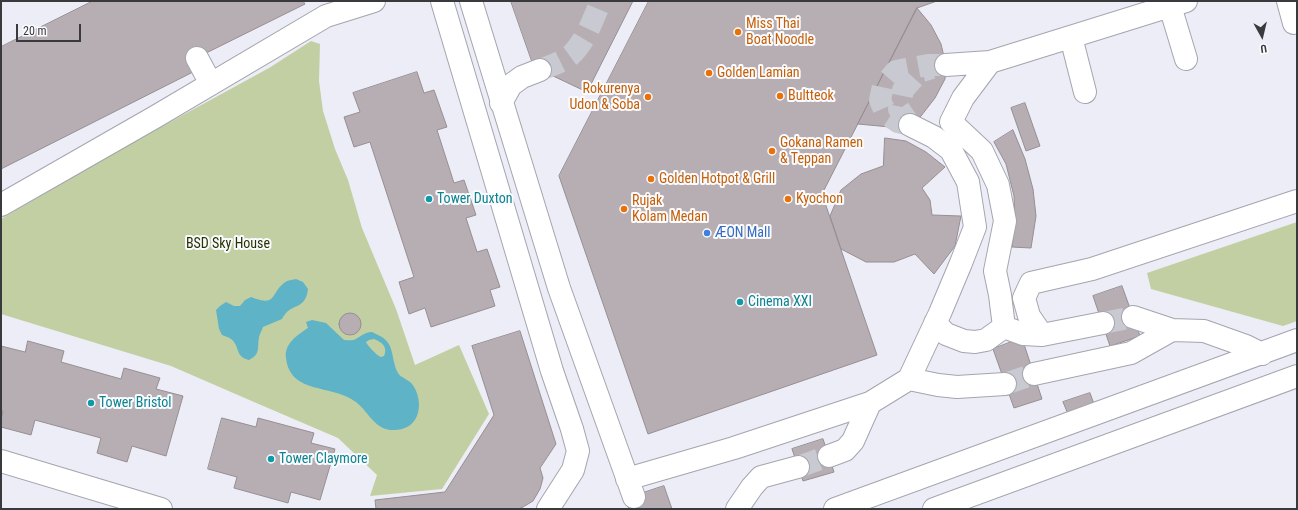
<!DOCTYPE html>
<html>
<head>
<meta charset="utf-8">
<style>
	body { margin:0 }
	#map { position:relative; width:1298px; height:510px; overflow:hidden; background:#ecedf6; font-family:"Roboto Condensed",sans-serif }
	canvas { display:block }
	.frame { position:absolute; inset:0; border:2px solid #393a3d; pointer-events:none }
	.north { position:absolute; left:1242px; top:16px; width:40px; height:40px; -webkit-text-stroke:3px #fafbfe; paint-order:stroke; rotate:172deg; font-size:11px; font-weight:700; line-height:16px; text-align:center; color:#393a3d }
	.north::after { content:''; display:block; margin:auto; width:14px; height:18px; background:#393a3d; clip-path:polygon(50% 0,100% 100%,50% 72%,0 100%) }
	.scale { position:absolute; left:16px; top:24px; width:65px; height:18px; box-sizing:border-box; border:2px solid #393a3d; border-top:0; padding-left:5px; font-size:12px; line-height:14px; white-space:nowrap; color:#393a3d; -webkit-text-stroke:3px #fafbfe; paint-order:stroke }
</style>
</head>
<body>
<div id="map">
<canvas width="1298" height="510"></canvas>
<div class="frame"></div>
<div class="north">U</div>
<div class="scale">20 m</div>
</div>
<script>
const ctx = document.querySelector('canvas').getContext('2d');
ctx.lineJoin = 'round';
function fillPath(path, color) { ctx.fillStyle = color; ctx.fill(path, 'evenodd'); }
function stroke(path, color, width, dash) { ctx.strokeStyle = color; ctx.lineWidth = width; ctx.lineCap = dash ? 'butt' : 'round'; ctx.setLineDash(dash || []); ctx.stroke(path); }
function label(font, color, halo, rows, align = 'center') {
  ctx.font = font + ' "Roboto Condensed",sans-serif'; ctx.lineWidth = 4; ctx.setLineDash([]); ctx.textBaseline = 'middle'; ctx.strokeStyle = halo; ctx.fillStyle = color; for (const [text, x, y, turn = 0] of rows) {
    ctx.save(); ctx.translate(x, y); ctx.rotate((+turn || 0) * Math.PI / 180); ctx.textAlign = isNaN(turn) ? turn : align; if (halo) ctx.strokeText(text, 0, 0); ctx.fillText(text, 0, 0); ctx.restore();
  }
}
const green = new Path2D(`
	M311,41L320,44L319,81L323,111L335,149L348,180L362,228L396,309L415,365L459,345L489,414L442,489L370,496L377,475L338,438L254,402L171,366L1,314V219L128,145L269,68Z
	M1297,222V321L1283,326L1151,289L1147,273Z`);
const water = new Path2D(`
	M296,279L303,282L308,289C305,312 291,301 282,319L263,327C262,330 260,333 259,337C257,348 261,354 249,360C235,357 240,346 231,339C229,337 224,336 222,335L219,329L216,310L220,306L226,302L234,306H240L245,300L251,297C279,308 269,292 287,281C289,280 293,280 296,279Z
	M312,320L326,323L344,340C347,340 353,341 356,339C361,336 365,332 372,332C374,333 376,334 378,335C396,343 390,358 398,373C401,378 408,379 412,384C423,398 422,424 402,429C376,435 372,415 356,402C333,384 290,395 286,358C284,344 297,335 308,328L306,322ZM374,339C382,342 388,347 384,356L381,357C377,356 367,345 366,342L369,340Z`);
const building = new Path2D(`
	M93,1H303L305,4L188,62L193,72L1,169V47Z
	M511,1H633L587,92L534,67Z
	M649,1H937L917,8L822,194L877,355L648,434L559,176Z
	M917,8L931,25L941,44L946,65L945,79L935,98L921,116L910,125L890,127L858,124Z
	M417,72L424,93L434,90L447,127L437,130L454,183L464,180L476,215L466,218L477,252L487,249L500,287L490,290L495,306L431,327L425,308L409,314L399,282L414,277L370,142L354,147L344,117L360,112L353,93Z
	M1025,103L1040,146L1026,151L1011,108Z
	M1013,130L1025,159L1033,189L1036,216L1031,248L1012,247L1015,224L1014,196L1006,164L994,142Z
	M885,138L906,141L926,152L945,167L922,188L930,200L932,215L961,216L955,246L934,274L915,254L894,262H866L841,249L830,216L841,190L861,174L883,166Z
	M1122,286L1140,336L1110,346L1093,296Z
	M339 324a11 11 0 1 1 22 0a11 11 0 1 1-22 0Z
	M520,331L556,444L540,468L543,478L540,489L533,501L523,507L518,509H376L375,500L445,492L494,415L472,346Z
	M1022,338L1042,399L1014,408L993,349Z
	M28,341L64,351L61,362L121,379L124,368L160,378L156,389L183,396L166,456L132,446L127,462L97,453L101,438L35,420L31,435L1,427V419L3,411H1V346L25,352Z
	M1090,393L1094,404L1068,414L1063,402Z
	M222,418L256,427L258,418L314,433L311,443L335,449L320,500L291,492L288,503L234,488L237,477L208,469Z
	M823,439L834,472L803,481L792,449Z
	M664,486L672,509H629L625,499Z`);
const minorTunnel = new Path2D(`
	M540,70C550,66 562,62 571,55C586,41 593,19 601,1
	M910,125L898,122L886,114L880,100L883,86L896,71L928,65H946
	M910,125L899,109L903,90L919,72L932,68
	M1103,323L1133,317
	M1005,384L1034,374
	M798,467L829,456`);
const minor = new Path2D(`
	M442,1L552,371L572,429L578,451L573,470L548,509
	M471,1L559,288L634,497
	M1288,1L1294,23
	M1170,6L1186,59
	M1071,37L1085,92
	M197,58L211,84
	M990,62L963,98L951,122L982,151L998,185L1005,221L995,271L1000,295L1004,327
	M946,65L990,62L1186,1
	M501,103L511,85L522,77L540,70
	M1,205L155,117L326,16L374,1
	M1133,317L1172,330L1204,331L1246,346L1262,354
	M935,323L946,334L964,341L975,342L986,340L1004,327
	M1004,327L1023,334L1042,335L1103,323
	M1042,335L1029,316L1024,298L1031,283L1092,269L1297,201
	M1034,374L1131,353L1172,330
	M909,379L940,313L961,263L975,227L968,182L951,150L934,137L910,125
	M829,456L845,450L853,441L870,403
	M1,461L161,509
	M627,479L734,448L870,403L909,379L938,385L957,387L1005,384
	M737,509L752,487L761,477L798,467
	M835,509L1297,340
	M934,509L1297,376`);
const markers = [
	[738,32,4,"#e8710a"],
	[709,73,4,"#e8710a"],
	[780,96,4,"#e8710a"],
	[648,97,4,"#e8710a"],
	[772,151,4,"#e8710a"],
	[651,179,4,"#e8710a"],
	[429,199,4,"#0f9aa8"],
	[788,199,4,"#e8710a"],
	[624,209,4,"#e8710a"],
	[707,233,4,"#3f7fe0"],
	[740,302,4,"#0f9aa8"],
	[91,403,4,"#0f9aa8"],
	[271,459,4,"#0f9aa8"]
];
const foodNames = [
	["Miss Thai",746,24],
	["Boat Noodle",746,40],
	["Golden Lamian",717,73],
	["Rokurenya",640,89,"right"],
	["Udon & Soba",640,105,"right"],
	["Bultteok",788,96],
	["Gokana Ramen",780,143],
	["& Teppan",780,159],
	["Golden Hotpot & Grill",659,179],
	["Kyochon",796,199],
	["Rujak",632,201],
	["Kolam Medan",632,217]
];
const cultureNames = [
	["Tower Duxton",437,199],
	["Cinema XXI",748,302],
	["Tower Bristol",99,403],
	["Tower Claymore",279,459]
];
const shopNames = [
	["ÆON Mall",715,233]
];
const parkNames = [
	["BSD Sky House",228,244]
];
fillPath(green, '#c2cfa3');
fillPath(water, '#5eb3c7');
fillPath(building, '#b7aeb4');
stroke(building, '#968e93', 1);
stroke(minorTunnel, '#c8c9d1', 22, [22, 11]);
stroke(minor, '#a4a5ae', 24);
stroke(minor, '#fff', 22);
for (const [x, y, r, color] of markers) { const dot = new Path2D(); dot.arc(x, y, r, 0, 2 * Math.PI); ctx.fillStyle = color; ctx.fill(dot); stroke(dot, '#fafbfe', 1.5); }
label('14px', '#c56008', '#fafbfe', foodNames, 'left');
label('14px', '#0d838f', '#fafbfe', cultureNames, 'left');
label('14px', '#366cbe', '#fafbfe', shopNames, 'left');
label('14px', '#283202', '#fafbfe', parkNames);
</script>
</body>
</html>
